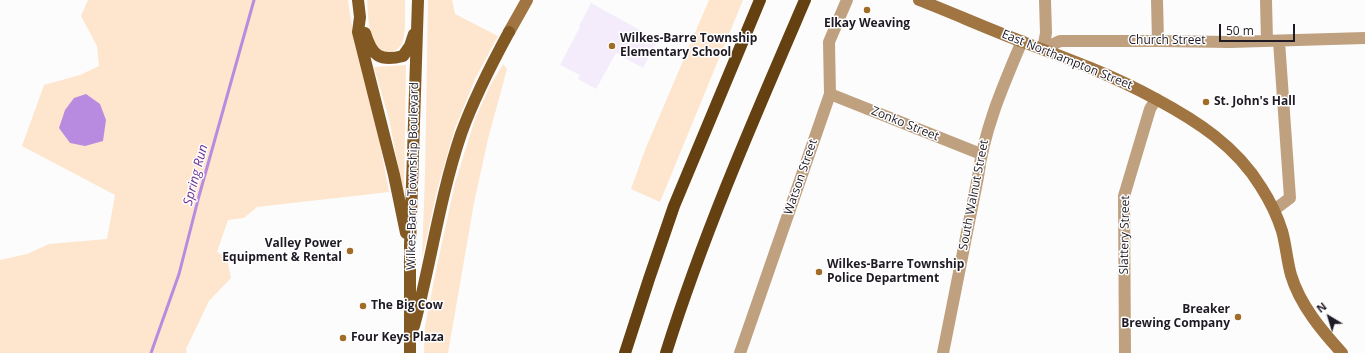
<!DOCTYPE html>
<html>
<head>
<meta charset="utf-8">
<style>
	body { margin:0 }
	#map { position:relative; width:1365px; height:353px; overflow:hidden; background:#fcfcfc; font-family:"Open Sans",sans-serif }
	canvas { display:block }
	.north { position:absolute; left:1309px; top:297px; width:40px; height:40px; -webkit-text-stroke:3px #fff; paint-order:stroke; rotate:322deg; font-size:11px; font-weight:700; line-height:16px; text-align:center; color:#1f1a24 }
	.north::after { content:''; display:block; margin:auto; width:14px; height:18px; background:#1f1a24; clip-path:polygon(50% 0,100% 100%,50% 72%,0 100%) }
	.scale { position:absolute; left:1219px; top:24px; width:76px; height:18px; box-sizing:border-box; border:2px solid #1f1a24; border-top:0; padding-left:5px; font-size:12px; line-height:14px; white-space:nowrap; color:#1f1a24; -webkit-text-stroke:3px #fff; paint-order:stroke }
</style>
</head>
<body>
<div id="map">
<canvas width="1365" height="353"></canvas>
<div class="north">N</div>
<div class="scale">50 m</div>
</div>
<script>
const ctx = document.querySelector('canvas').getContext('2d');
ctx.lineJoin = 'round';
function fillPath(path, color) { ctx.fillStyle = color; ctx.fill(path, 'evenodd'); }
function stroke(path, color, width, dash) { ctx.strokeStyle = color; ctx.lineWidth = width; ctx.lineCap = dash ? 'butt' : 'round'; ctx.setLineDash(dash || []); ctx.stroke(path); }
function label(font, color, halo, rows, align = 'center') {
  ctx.font = font + ' "Open Sans",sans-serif'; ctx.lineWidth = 3; ctx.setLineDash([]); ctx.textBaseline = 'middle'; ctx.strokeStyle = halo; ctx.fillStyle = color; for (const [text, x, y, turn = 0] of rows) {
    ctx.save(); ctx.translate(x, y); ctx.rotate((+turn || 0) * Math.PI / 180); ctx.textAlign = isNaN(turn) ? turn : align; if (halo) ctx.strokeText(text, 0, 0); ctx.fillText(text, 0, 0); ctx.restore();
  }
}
const built = new Path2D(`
	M591,3L658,40L643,68L616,53L596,89L578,79L580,75L560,65L580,27L579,26Z`);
const green = new Path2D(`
	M88,0H348C352,34 361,66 370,99C378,130 383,161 389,192L257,207L244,218L228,220L217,252L227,258L231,278L209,301L186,349L187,353H0V260L27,254L49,244L107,239L115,195L22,146L44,85L80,75L99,66L97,46L81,16Z
	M367,0H405C405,10 406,32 403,41C401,47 396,51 390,52C368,54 368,14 367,0Z
	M428,0H452L455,14L498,36L475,79L455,128L437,190L422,259L425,175Z
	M709,0H743L660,202L631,189L645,150Z
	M503,64L507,69L488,139L474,203L448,353H424L425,327L436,270L455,183L475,119L490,86Z
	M406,65L404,196L389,119L374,67Z`);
const water = new Path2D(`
	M86,94L100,104L106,120L103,141L85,146L70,143L59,128L65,110L74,98Z`);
const stream = new Path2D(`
	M151,353L179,274L199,196L254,0`);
const street = new Path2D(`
	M1157,0L1158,41
	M1266,0L1267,41
	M1043,49L1060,41H1158L1230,42L1365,38
	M1043,49L1046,33L1045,0
	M830,94L981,154
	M1274,210L1290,198L1279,41
	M740,353L830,94L829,42L847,0
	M943,353L978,177C984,129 1003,86 1022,41
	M1125,353L1124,196L1150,109L1156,99`);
const secondary = new Path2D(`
	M919,0C953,13 988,29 1023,42C1069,59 1112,75 1156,99C1197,121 1236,146 1261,187C1270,201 1277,215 1282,231C1286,245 1287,261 1291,275C1300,305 1322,331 1342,353
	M509,32L527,0`);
const primary = new Path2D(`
	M358,0L360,17L358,32L394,175L406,233
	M365,33C372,56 380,62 403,56L410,46L414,34
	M414,326C431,262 440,196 461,134C474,98 491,65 509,32
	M410,353V246L418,0`);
const highway = new Path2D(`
	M625,353L649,279L674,206L760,0
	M666,353C704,232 755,116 805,0`);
const markers = [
	[867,10,4,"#a16c25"],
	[612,46,4,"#a16c25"],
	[1206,102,4,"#a16c25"],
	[350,251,4,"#a16c25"],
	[819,272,4,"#a16c25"],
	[363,306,4,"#a16c25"],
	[1238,317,4,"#a16c25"],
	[343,338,4,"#a16c25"]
];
const poiNames = [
	["Elkay Weaving",867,24,"center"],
	["Wilkes-Barre Township",620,39],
	["Elementary School",620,53],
	["St. John's Hall",1214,102],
	["Valley Power",342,244,"right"],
	["Equipment & Rental",342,258,"right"],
	["Wilkes-Barre Township",827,265],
	["Police Department",827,279],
	["The Big Cow",371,306],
	["Breaker",1230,310,"right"],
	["Brewing Company",1230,324,"right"],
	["Four Keys Plaza",351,338]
];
const streetNames = [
	["Church Street",1167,41],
	["East Northampton Street",1067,60,22],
	["Zonko Street",905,124,22],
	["Wilkes-Barre Township Boulevard",413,176,-89],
	["Watson Street",801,177,-71],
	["South Walnut Street",974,195,-79],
	["Slattery Street",1125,235,-89]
];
const waterNames = [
	["Spring Run",196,175,-75]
];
fillPath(built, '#f4ecfb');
fillPath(green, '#fde6cd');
fillPath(water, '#b98be0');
stroke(stream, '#b98be0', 3);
stroke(street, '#bfa180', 12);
stroke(secondary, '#a07541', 12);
stroke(primary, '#825823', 12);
stroke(highway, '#654112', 12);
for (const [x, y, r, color] of markers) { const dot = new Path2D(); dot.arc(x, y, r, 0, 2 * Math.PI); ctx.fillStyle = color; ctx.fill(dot); stroke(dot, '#fff', 1.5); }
label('bold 12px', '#1f1a24', '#fff', poiNames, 'left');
label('12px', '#1f1a24', '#fff', streetNames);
label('italic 13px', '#6e3397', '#fff', waterNames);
</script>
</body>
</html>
